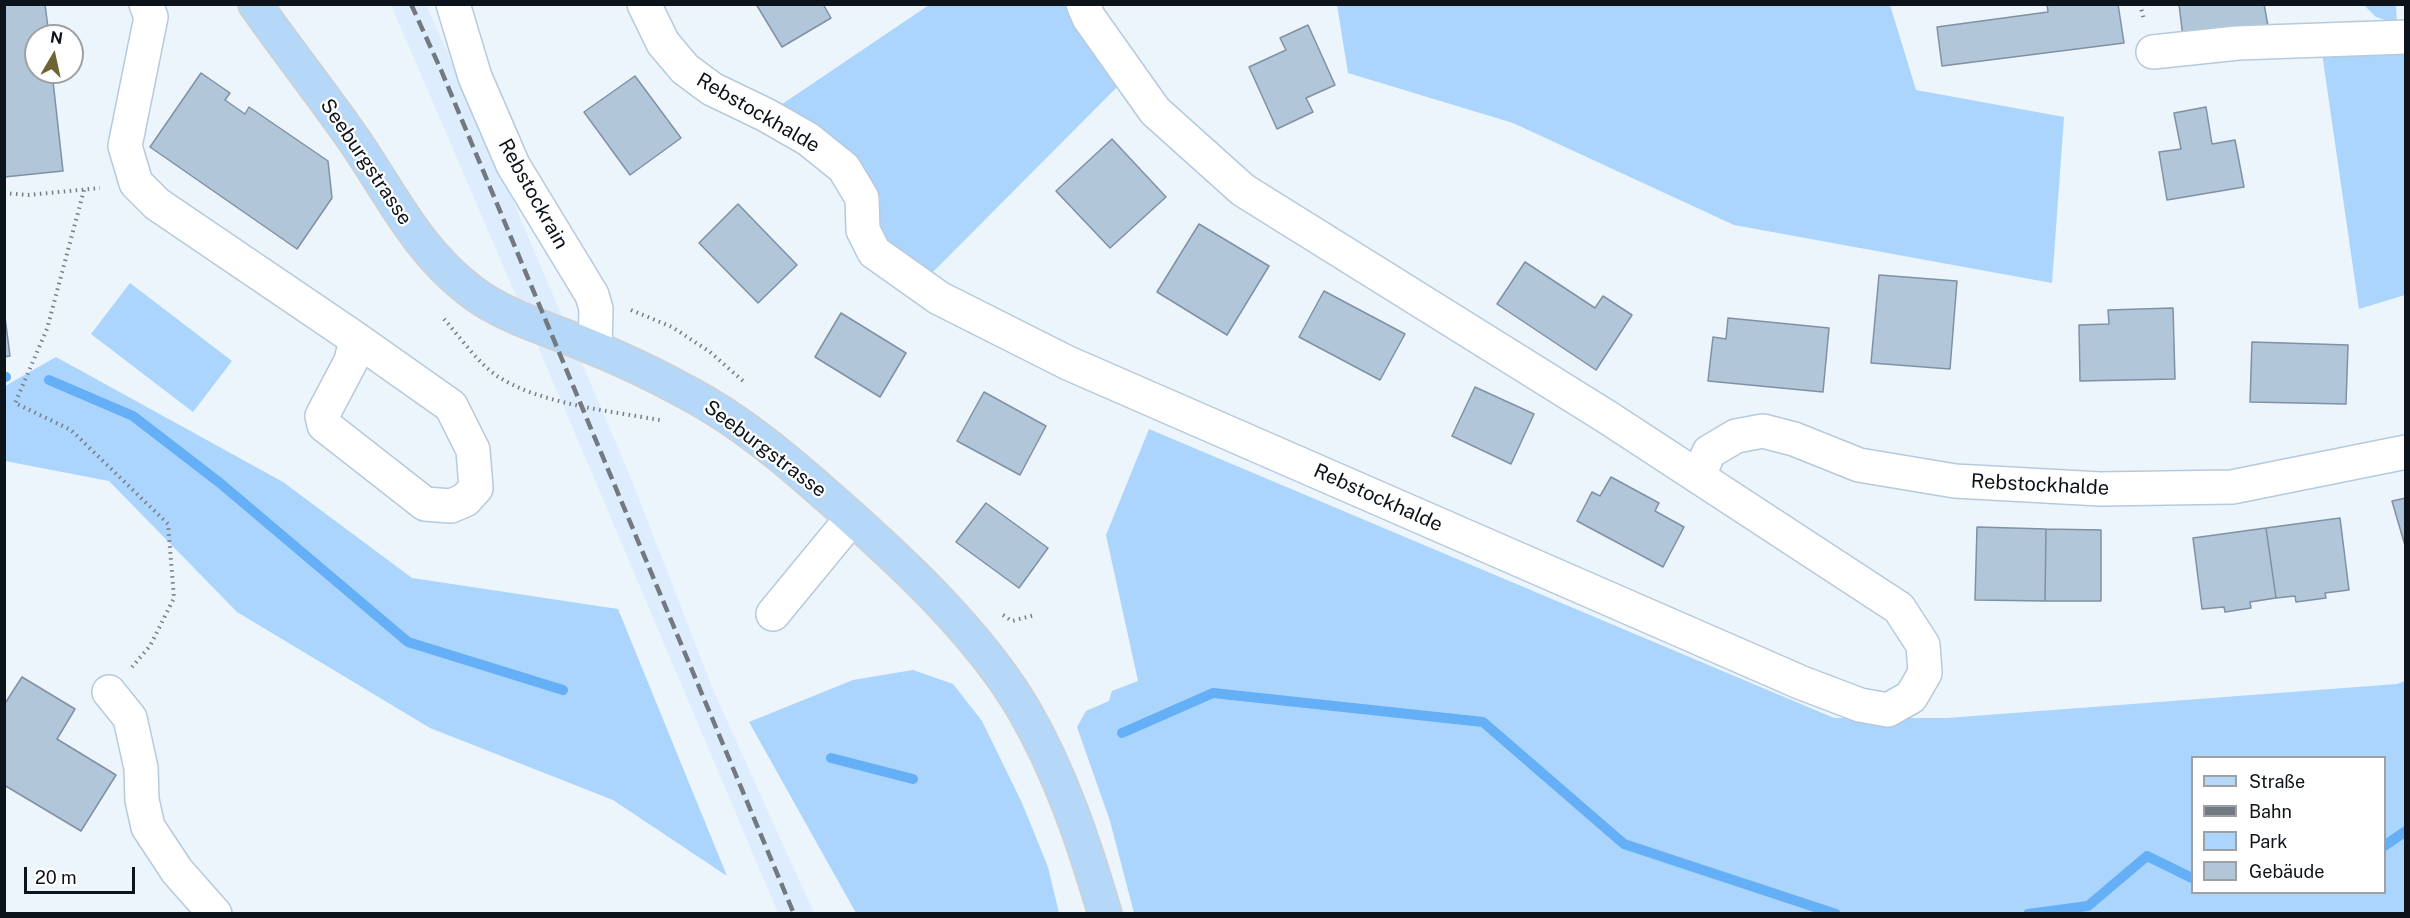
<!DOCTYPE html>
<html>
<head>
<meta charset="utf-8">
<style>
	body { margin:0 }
	#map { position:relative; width:2410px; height:918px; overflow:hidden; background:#ecf4fc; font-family:"Public Sans",sans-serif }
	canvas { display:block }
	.frame { position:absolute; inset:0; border:6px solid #0d131a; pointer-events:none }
	.legend { position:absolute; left:2191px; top:756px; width:195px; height:138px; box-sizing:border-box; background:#fff; border:2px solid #9ea1a3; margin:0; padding:8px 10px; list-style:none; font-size:18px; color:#0d131a }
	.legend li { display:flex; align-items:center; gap:12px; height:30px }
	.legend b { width:30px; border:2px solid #9ea1a3 }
	.north { position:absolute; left:24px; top:24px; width:60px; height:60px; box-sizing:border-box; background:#fff; border:2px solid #9ea1a3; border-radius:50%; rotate:9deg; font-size:16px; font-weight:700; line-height:24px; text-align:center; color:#0d131a }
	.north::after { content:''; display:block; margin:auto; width:21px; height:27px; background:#6f6431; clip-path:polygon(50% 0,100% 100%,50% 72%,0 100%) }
	.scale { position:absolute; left:24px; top:867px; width:111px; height:27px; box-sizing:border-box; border:3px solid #0d131a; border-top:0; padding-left:8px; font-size:18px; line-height:21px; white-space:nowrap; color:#0d131a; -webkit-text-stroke:4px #fff; paint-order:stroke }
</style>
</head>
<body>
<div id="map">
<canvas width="2410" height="918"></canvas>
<div class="frame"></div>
<ul class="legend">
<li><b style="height:8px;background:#b5d7f8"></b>Straße</li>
<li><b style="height:8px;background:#727980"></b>Bahn</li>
<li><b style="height:16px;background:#abd5fd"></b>Park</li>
<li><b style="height:16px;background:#b2c6d9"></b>Gebäude</li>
</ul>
<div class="north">N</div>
<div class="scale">20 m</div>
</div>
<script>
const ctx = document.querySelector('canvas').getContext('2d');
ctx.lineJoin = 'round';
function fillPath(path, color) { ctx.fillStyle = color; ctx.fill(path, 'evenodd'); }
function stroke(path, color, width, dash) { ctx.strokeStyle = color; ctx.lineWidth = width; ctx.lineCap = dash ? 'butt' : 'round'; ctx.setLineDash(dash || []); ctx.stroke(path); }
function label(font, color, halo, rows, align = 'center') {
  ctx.font = font + ' "Public Sans",sans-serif'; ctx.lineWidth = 4.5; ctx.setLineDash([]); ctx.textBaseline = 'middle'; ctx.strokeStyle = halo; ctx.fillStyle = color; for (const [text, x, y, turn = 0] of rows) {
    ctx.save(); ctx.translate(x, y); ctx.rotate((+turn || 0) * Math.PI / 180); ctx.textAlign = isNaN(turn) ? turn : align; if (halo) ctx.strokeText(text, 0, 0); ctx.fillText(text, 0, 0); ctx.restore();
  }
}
const built = new Path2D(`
	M391,5H426L487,140L630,476L714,692L814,913H778L572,426Z`);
const green = new Path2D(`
	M929,5H1083L1129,75L920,285L874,252L862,198L766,115Z
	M1337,5H1890L1916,90L2064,117L2052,283L1734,225L1513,123L1348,73Z
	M2364,5H2396L2397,24L2376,17Z
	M2405,43V295L2359,309L2321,46Z
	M130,283L232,361L193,412L91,334Z
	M56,357L283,482L412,578L618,609L727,876L613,800L430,728L237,612L109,481L5,461V386Z
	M1149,429L1834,718H1947L2397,684L2405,681V913H1134L1110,821L1077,727L1086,711L1109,701L1112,691L1138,681L1106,535ZM2192,758H2384V892H2192Z
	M913,670L953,684L982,721L1022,803L1048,867L1059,913H856L749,722L853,680Z`);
const stream = new Path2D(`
	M4,377H6
	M49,380L133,416L220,483L408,642L563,690
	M1122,733L1213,693L1483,722L1624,844L1836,914
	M831,758L913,779
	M2384,846L2406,831
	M2028,914L2088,906L2147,856L2192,878`);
const building = new Path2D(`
	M4,4H45L49,36H36V72H52L63,171L4,177Z
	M756,4H823L831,18L782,47Z
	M2047,4H2118L2124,43L1942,66L1937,27L2048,12Z
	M2179,4H2264L2268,26L2183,38Z
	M1308,25L1335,85L1306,98L1313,112L1277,129L1249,67L1286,50L1280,38Z
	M201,73L230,93L225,100L245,114L249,107L328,161L332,198L297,249L150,147Z
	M635,76L681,138L630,175L584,112Z
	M2206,107L2212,144L2235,140L2244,187L2167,200L2159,152L2181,149L2174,113Z
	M1112,139L1166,197L1110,248L1056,191Z
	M738,204L797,265L758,303L699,243Z
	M1199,224L1269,266L1227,335L1157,292Z
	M1525,262L1595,308L1603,296L1632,315L1596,370L1497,304Z
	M1879,275L1957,281L1950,369L1871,363Z
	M1324,291L1405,334L1380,380L1299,337Z
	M2173,308L2175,379L2080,381L2079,325L2109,324L2108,310Z
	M4,309L10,356L4,357Z
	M841,313L906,353L880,397L815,357Z
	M1728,318L1829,328L1823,392L1708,381L1713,337L1726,339Z
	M2252,342L2348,345L2346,404L2250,402Z
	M1475,387L1534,414L1511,464L1452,436Z
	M984,392L1046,426L1020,475L957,441Z
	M1611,477L1659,503L1655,511L1684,527L1663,567L1577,521L1592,492L1600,496Z
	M2406,498V549L2392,501Z
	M986,503L1048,548L1019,588L956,542Z
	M2340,518L2349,590L2325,593L2326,598L2296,602L2295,596L2276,598L2266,528Z
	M1977,527L2046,529L2045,601L1975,600Z
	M2266,528L2276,598L2250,602L2251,608L2225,612L2224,607L2202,609L2193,538Z
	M2046,529L2101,530V601H2045Z
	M22,677L75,709L57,739L116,775L81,831L4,785V705Z`);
const path = new Path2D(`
	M2140,4L2144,20
	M84,190L47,329L15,403L71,430L168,524L174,598L150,646L132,667
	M4,193L28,195L100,188
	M631,310L672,327L710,352L743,381
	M444,319C460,337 477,362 497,376C540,404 610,411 660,420
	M1003,615L1012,621L1035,615`);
const minor = new Path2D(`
	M146,4L151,17L125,146L136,183L157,204L356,339L351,361L322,416L324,425L425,504L451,506L465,500L476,488L473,450L451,406L356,339
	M453,4L475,77L513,165L592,295L596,309L595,348
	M644,4L663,43L685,69L712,89L766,115L808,139L844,168L862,198L863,230L874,252L939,298L1068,363L1802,683L1860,705L1888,710L1911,697L1925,673L1923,645L1899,608L1607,417L1243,190L1155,111L1089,18L1083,4
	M2153,52L2238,43L2406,37
	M1699,476L1709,452L1736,436L1763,431L1794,439L1859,465L1955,481L2100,489L2232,487L2406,452
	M773,614L852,518
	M109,692L130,718L141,768L142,800L148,827L177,871L215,914`);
const major = new Path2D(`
	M255,4C287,50 322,94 354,140C391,194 418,252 472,292C502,315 542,327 577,341C615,356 652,373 688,393C741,421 788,461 833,501C900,560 978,632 1024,710C1061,774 1084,843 1105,914`);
const rail = new Path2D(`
	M411,4L441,70L794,914`);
const streetNames = [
	["Rebstockhalde",758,113,30],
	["Seeburgstrasse",366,162,56],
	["Rebstockrain",533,194,61],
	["Seeburgstrasse",765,449,37],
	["Rebstockhalde",2040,485,3],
	["Rebstockhalde",1378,498,24]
];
fillPath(built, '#deedfd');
fillPath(green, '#abd5fd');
stroke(stream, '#64aff5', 10);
fillPath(building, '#b2c6d9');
stroke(building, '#7f91a4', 1.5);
stroke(minor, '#b6cadd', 36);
stroke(major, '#cfd0d1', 36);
stroke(path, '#767d85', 4, [1.5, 4.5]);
stroke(minor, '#fff', 33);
stroke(major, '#b5d7f8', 33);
stroke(rail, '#727980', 4.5, [12, 6]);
label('20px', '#0d131a', '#fff', streetNames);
</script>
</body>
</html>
